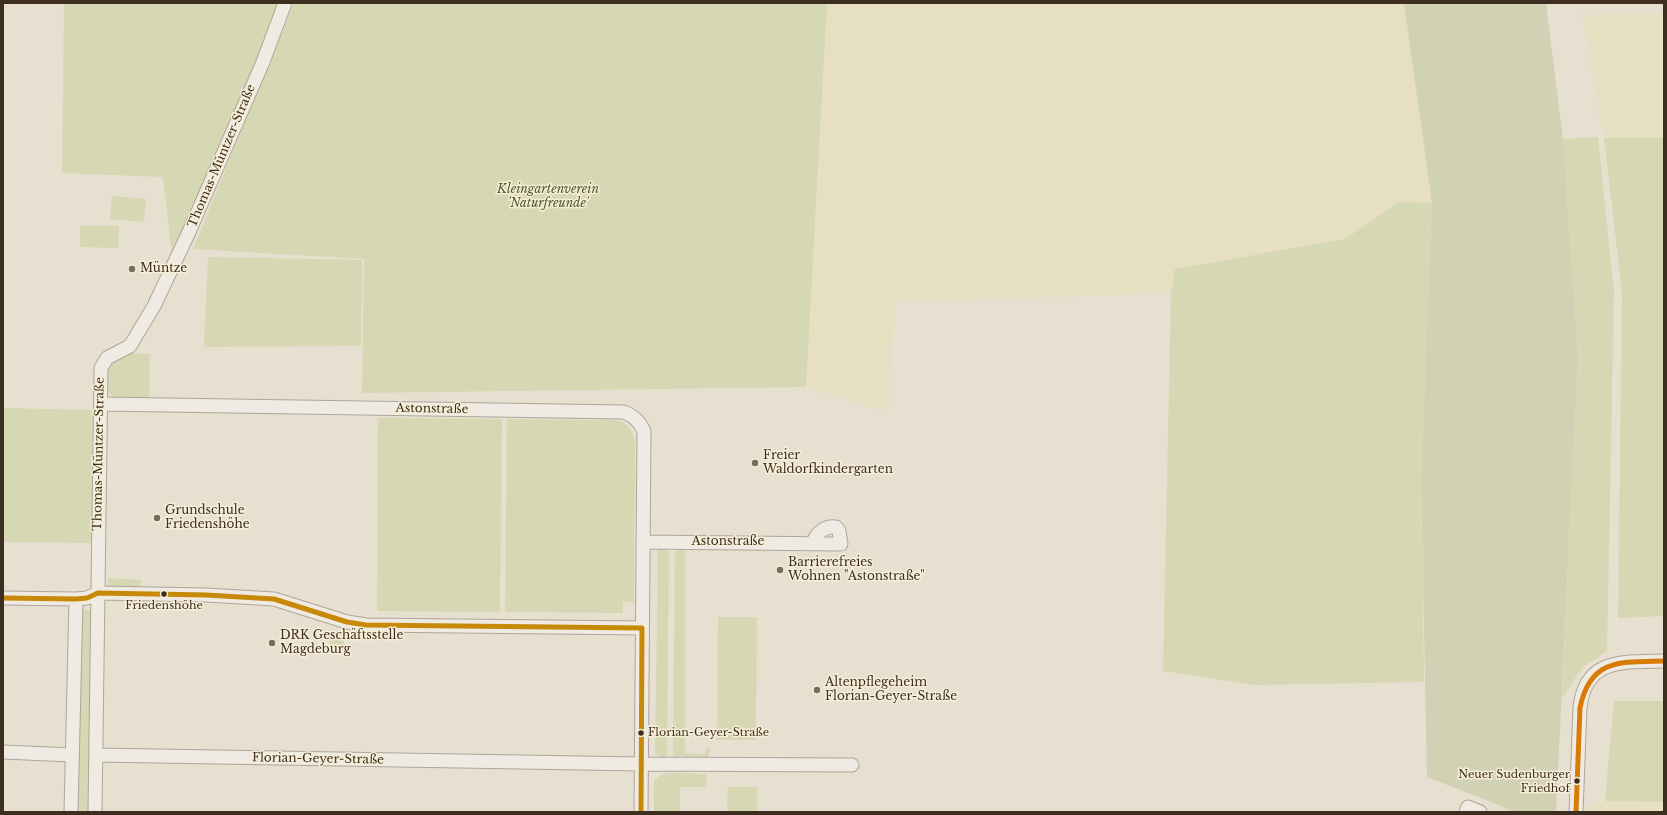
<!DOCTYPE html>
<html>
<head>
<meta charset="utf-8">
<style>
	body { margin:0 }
	#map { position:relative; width:1667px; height:815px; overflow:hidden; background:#e7e0d1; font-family:"Libre Baskerville",serif }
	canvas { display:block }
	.frame { position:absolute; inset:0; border:4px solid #3d2e20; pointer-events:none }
</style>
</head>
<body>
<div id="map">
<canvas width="1667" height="815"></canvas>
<div class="frame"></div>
</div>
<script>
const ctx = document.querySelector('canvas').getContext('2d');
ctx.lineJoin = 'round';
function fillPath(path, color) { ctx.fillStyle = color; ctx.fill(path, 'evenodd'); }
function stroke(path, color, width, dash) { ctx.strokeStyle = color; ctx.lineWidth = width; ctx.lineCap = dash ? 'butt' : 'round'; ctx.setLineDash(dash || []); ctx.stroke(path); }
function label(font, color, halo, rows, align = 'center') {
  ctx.font = font + ' "Libre Baskerville",serif'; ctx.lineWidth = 3; ctx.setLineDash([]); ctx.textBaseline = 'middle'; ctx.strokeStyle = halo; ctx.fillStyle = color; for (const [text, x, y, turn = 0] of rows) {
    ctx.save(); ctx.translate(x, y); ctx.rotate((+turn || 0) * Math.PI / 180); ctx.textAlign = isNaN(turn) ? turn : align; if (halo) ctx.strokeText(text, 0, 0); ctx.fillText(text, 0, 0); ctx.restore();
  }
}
const farmland = new Path2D(`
	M827,3H1404L1432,203L1399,202L1345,239L1175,269L1171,293L895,302L888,412L806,387Z
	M1664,14V138H1604L1583,15Z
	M1605,801L1664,802V812H1590V804Z`);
const green = new Path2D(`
	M64,3H280L260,57L232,115L172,256L163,177L62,173Z
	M294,3H827L806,387L362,393L364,259L193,249Z
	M1598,137L1614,292L1607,651L1582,668L1562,698L1578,359L1563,139Z
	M1604,138H1664V616L1618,618L1622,293Z
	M112,196L146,199L144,222L110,219Z
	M1399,202L1432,203L1421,480L1424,682L1255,685L1163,671L1171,293L1175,269L1345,239Z
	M80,226H119L118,248L80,247Z
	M208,257L362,260L361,346L204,347Z
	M121,354H150L149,400C114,400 105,407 107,367Z
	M3,408L93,410L91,543L3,542Z
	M378,418L502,419L500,612L377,611Z
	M507,419L615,420C627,421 633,430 635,441L634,602H623V613L505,612Z
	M658,550L669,551L667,756L661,757L655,754Z
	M685,550V753L705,754L706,748H710L708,757L673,756L675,551Z
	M108,578L141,580V590L112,588L108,587Z
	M79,610H94L90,812H75Z
	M718,617H757L756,740H717Z
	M330,635H344V646H330Z
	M1614,701H1664V802L1605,801Z
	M669,773L706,774L707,787H680V812H654V781L661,775Z
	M728,787H757V812H727Z`);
const cemetery = new Path2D(`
	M1404,3H1546L1563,139L1578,359L1556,812H1513L1496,804L1427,777L1421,480L1432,203Z`);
const minor = new Path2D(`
	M101,404L624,412C635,417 639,421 644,431L641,812
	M643,542L841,544L839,531L836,527C826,525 816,533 813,543
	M3,598L76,599L87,598L98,593L206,595L274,599L347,622L366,625L642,628
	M3,752L72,755
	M96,755L641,764L852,765
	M71,812L76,599
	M95,812L101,368L107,358L130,346L154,306L189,232L263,62L285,3
	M1466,812L1468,807L1480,812
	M1576,812L1580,708C1585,657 1625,662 1664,661`);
const bus1 = new Path2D(`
	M3,598L76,599L87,598L98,593L206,595L274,599L347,622L366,625L642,628L641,812`);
const bus2 = new Path2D(`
	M1576,812L1580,708C1590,658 1621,662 1664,661`);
const markers = [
	[132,269,4,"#786c5e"],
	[755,463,4,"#786c5e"],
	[157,518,4,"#786c5e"],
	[780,570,4,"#786c5e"],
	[164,594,3.5,"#3d2e20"],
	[272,643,4,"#786c5e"],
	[817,690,4,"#786c5e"],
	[641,733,3.5,"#3d2e20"],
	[1577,781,3.5,"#3d2e20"]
];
const busNames = [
	["Friedenshöhe",164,606],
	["Florian-Geyer-Straße",648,733,"left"],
	["Neuer Sudenburger",1570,775,"right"],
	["Friedhof",1570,789,"right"]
];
const streetNames = [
	["Thomas-Müntzer-Straße",222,156,-67],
	["Astonstraße",432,409,1],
	["Thomas-Müntzer-Straße",99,454,-89],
	["Astonstraße",728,542],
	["Florian-Geyer-Straße",318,759,1]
];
const parkNames = [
	["Kleingartenverein",548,190],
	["'Naturfreunde'",548,204]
];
const poiNames = [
	["Müntze",140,269],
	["Freier",763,456],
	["Waldorfkindergarten",763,470],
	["Grundschule",165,511],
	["Friedenshöhe",165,525],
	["Barrierefreies",788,563],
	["Wohnen \"Astonstraße\"",788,577],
	["DRK Geschäftsstelle",280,636],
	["Magdeburg",280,650],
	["Altenpflegeheim",825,683],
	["Florian-Geyer-Straße",825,697]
];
fillPath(farmland, '#e6dfc2');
fillPath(green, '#d6d7b3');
fillPath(cemetery, '#d1d1b3');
stroke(minor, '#ada599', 15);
stroke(minor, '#efebe3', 13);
stroke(bus1, '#c88808', 5);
stroke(bus2, '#d87c06', 5);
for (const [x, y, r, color] of markers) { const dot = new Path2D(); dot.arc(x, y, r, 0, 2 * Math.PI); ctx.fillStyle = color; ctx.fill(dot); stroke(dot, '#f7eed8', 1.5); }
label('11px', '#3d2e20', '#f7eed8', busNames);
label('12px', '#3d2e20', '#f7eed8', streetNames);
label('italic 12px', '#4d5a26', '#f7eed8', parkNames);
label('12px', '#3d2e20', '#f7eed8', poiNames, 'left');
</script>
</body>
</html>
